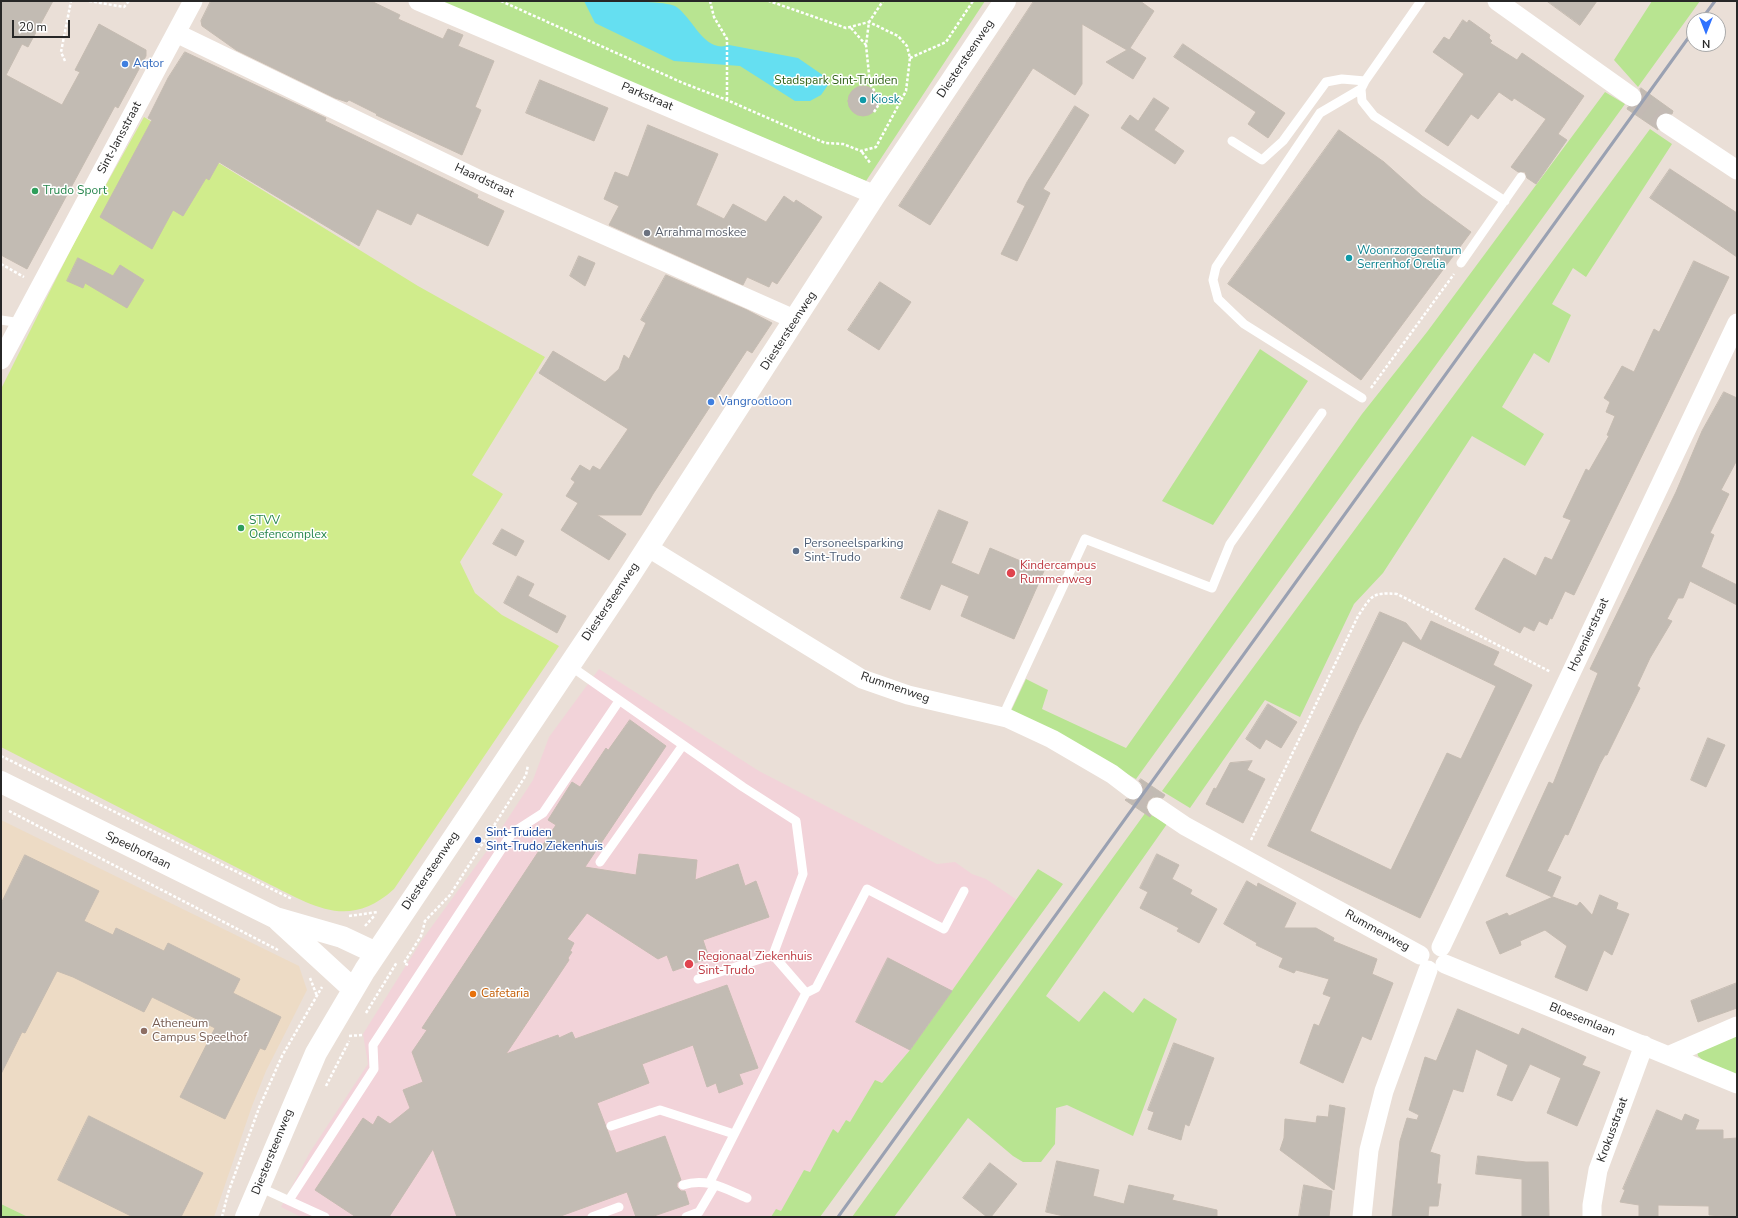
<!DOCTYPE html>
<html>
<head>
<meta charset="utf-8">
<style>
	body { margin:0 }
	#map { position:relative; width:1738px; height:1218px; overflow:hidden; background:#eadfd7; font-family:"Nunito Sans",sans-serif }
	canvas { display:block }
	.frame { position:absolute; inset:0; border:2px solid #272727; pointer-events:none }
	.north { position:absolute; left:1686px; top:12px; width:40px; height:40px; box-sizing:border-box; background:#fff; border:1px solid #a9a9a9; border-radius:50%; rotate:180deg; font-size:11px; font-weight:700; line-height:16px; text-align:center; color:#272727 }
	.north::after { content:''; display:block; margin:auto; width:14px; height:18px; background:#2f72ff; clip-path:polygon(50% 0,100% 100%,50% 72%,0 100%) }
	.scale { position:absolute; left:12px; top:20px; width:58px; height:18px; box-sizing:border-box; border:2px solid #272727; border-top:0; padding-left:5px; font-size:12px; line-height:14px; white-space:nowrap; color:#272727; -webkit-text-stroke:3px #fff; paint-order:stroke }
</style>
</head>
<body>
<div id="map">
<canvas width="1738" height="1218"></canvas>
<div class="frame"></div>
<div class="north">N</div>
<div class="scale">20 m</div>
</div>
<script>
const ctx = document.querySelector('canvas').getContext('2d');
ctx.lineJoin = 'round';
function fillPath(path, color) { ctx.fillStyle = color; ctx.fill(path, 'evenodd'); }
function stroke(path, color, width, dash) { ctx.strokeStyle = color; ctx.lineWidth = width; ctx.lineCap = dash ? 'butt' : 'round'; ctx.setLineDash(dash || []); ctx.stroke(path); }
function label(font, color, halo, rows, align = 'center') {
  ctx.font = font + ' "Nunito Sans",sans-serif'; ctx.lineWidth = 3; ctx.setLineDash([]); ctx.textBaseline = 'middle'; ctx.strokeStyle = halo; ctx.fillStyle = color; for (const [text, x, y, turn = 0] of rows) {
    ctx.save(); ctx.translate(x, y); ctx.rotate((+turn || 0) * Math.PI / 180); ctx.textAlign = isNaN(turn) ? turn : align; if (halo) ctx.strokeText(text, 0, 0); ctx.fillText(text, 0, 0); ctx.restore();
  }
}
const education = new Path2D(`
	M1,820L299,966L307,990L266,1071L252,1106L214,1217H28L1,1204Z`);
const medical = new Path2D(`
	M599,669L759,771L937,864L955,862L972,874L986,879L1017,900L910,1050L881,1083L875,1080L850,1122L846,1120L838,1133L833,1129L810,1172L804,1170L781,1212L776,1210L771,1217H301L281,1207L310,1152L368,1064L363,1034L422,940L486,852L533,780L549,737Z`);
const green = new Path2D(`
	M438,1H985L866,181Z
	M1652,1H1700L1638,87L1614,60Z
	M1605,92L1625,104L1136,779L1011,711L1026,679L1048,690L1042,709L1126,748L1362,414L1427,332Z
	M1650,129L1672,144L1586,277L1573,268L1552,304L1571,315L1549,363L1534,353L1502,407L1544,434L1525,466L1472,436L1383,573L1354,604L1300,717L1265,700L1190,808L1162,791Z
	M1260,349L1308,381L1213,525L1162,501Z
	M1146,812L1167,824L1046,996L1079,1022L1104,991L1133,1013L1144,998L1177,1019L1133,1136L1067,1105L1056,1108L1055,1144L1041,1162H1023L1013,1156L968,1118L894,1217H852Z
	M1038,869L1063,884L820,1217H771L776,1209L781,1211L804,1170L810,1172L833,1129L838,1133L846,1120L850,1122L875,1080L882,1083L910,1050Z
	M1737,1031V1075L1705,1062L1698,1056L1697,1051Z
	M1,1204L28,1217H1Z`);
const pitch = new Path2D(`
	M144,117L418,286L545,357L472,475L503,494L460,562L475,593L502,615L559,646L394,889C348,931 312,905 265,882L1,747V389L79,233Z`);
const water = new Path2D(`
	M584,1C602,1 662,0 675,6C693,17 704,54 729,45L798,58L827,78L828,85L821,95L810,101H795L740,66L674,61L595,23Z`);
const building = new Path2D(`
	M1,1H53L28,47L22,44L6,75L62,105L80,72L75,70L99,24L146,50V56L118,108L115,106L27,269L1,255Z
	M211,1H371L400,15L398,19L443,39L448,29L463,35L458,46L494,61L475,107L481,110L462,155L376,115L377,114L349,100L347,102L335,98L236,50L202,26L201,21Z
	M1034,1H1140L1154,11L1130,48L1146,58L1133,79L1106,62L1127,50L1082,24V84L1075,95L1033,68L930,225L899,206Z
	M1547,1H1597L1580,25Z
	M1463,20L1467,23L1469,20L1490,35L1489,38L1492,41L1490,43L1517,60L1522,53L1584,96L1558,134L1567,140L1536,184L1527,178L1525,172H1518L1511,167L1546,119L1514,98L1512,101L1499,92L1478,119L1471,114L1448,146L1425,131L1464,74L1433,52L1444,37L1449,40Z
	M1183,44L1285,113L1268,138L1248,124L1256,112L1174,57Z
	M185,52L326,118L325,121L478,195L477,198L504,211L488,246L417,213L411,225L377,209L359,246L219,162L209,180L206,178L183,216L173,210L152,249L100,217L152,120L148,118L168,78Z
	M540,80L608,108L594,141L526,113Z
	M848 101a15 15 0 1 1 30 0a15 15 0 1 1-30 0Z
	M1641,88L1673,111L1672,114L1661,113L1657,117L1655,123L1658,130L1627,109L1628,107H1636L1641,103L1643,98L1640,89Z
	M1154,98L1169,108L1154,130L1184,151L1175,164L1121,128L1130,115L1138,121Z
	M1075,106L1089,115L1043,189L1050,193L1017,261L1001,254L1025,206L1017,202L1027,182Z
	M648,125L718,154L696,205L724,219L733,204L766,222L784,196L794,203L796,200L822,217L777,284L772,281L769,287L747,277L743,285L609,225L619,206L604,199L615,172L628,177Z
	M1339,130L1384,162L1422,196L1471,232L1361,380L1228,284Z
	M1670,169L1737,213V257L1650,198Z
	M579,256L595,263L585,286L570,276Z
	M78,258L113,276L120,265L144,280L127,308L85,283L83,288L67,281Z
	M1694,261L1729,277L1574,595L1565,591L1552,619L1550,618L1547,625L1539,621L1534,631L1524,626L1520,633L1475,609L1504,558L1536,576L1545,557L1552,560L1571,520L1563,517L1586,469L1589,471L1609,436L1607,435L1615,416L1606,412L1610,402L1604,398L1622,366L1634,372L1654,329L1659,332Z
	M666,275L747,310L772,323L752,353L747,350L653,494L641,515H597L626,534L609,560L561,530L578,503L566,496L575,482L571,479L580,465L590,471L593,466L600,470L628,429L539,373L553,351L605,382L619,369L624,355L629,359L646,323L641,320Z
	M880,282L911,302L879,350L848,330Z
	M1724,392L1737,398V460L1721,490L1729,494L1710,533L1714,535L1701,567L1737,585V605L1690,581L1683,598H1678L1667,619L1672,621L1650,658L1637,686L1640,688L1607,755H1605L1600,764L1568,835L1565,834L1547,871L1561,877L1552,897L1506,876L1549,782L1553,784L1574,732L1598,673L1590,669L1676,492L1702,431Z
	M939,510L968,522L951,563L979,575L990,548L1044,571L1014,639L961,616L969,596L941,584L930,610L901,598Z
	M502,529L524,541L516,556L493,544Z
	M518,576L534,584L528,596L566,616L557,633L504,603Z
	M1380,612L1406,623L1421,641L1431,621L1499,652L1493,665L1532,685L1420,918L1268,846ZM1403,641L1496,686L1461,759L1447,753L1391,870L1310,831L1359,726Z
	M1268,704L1297,722L1281,748L1266,739L1260,749L1246,739Z
	M630,720L666,746L585,867L636,875L639,854L697,860L695,880L738,864L745,886L756,881L769,917L703,940L709,958L673,971L667,955L658,959L587,913L567,939L574,943L570,951L572,952L568,958L569,960L506,1054L558,1035L559,1038L572,1032L575,1039L727,985L758,1068L739,1074L743,1084L719,1093L716,1083L707,1087L693,1045L642,1064L649,1083L597,1103L616,1153L665,1136L681,1180L677,1183V1187L681,1191H685L689,1204L651,1217H636L627,1192L558,1217H457L433,1149L389,1217H356L315,1190L363,1118L373,1125L378,1116L390,1124L410,1108L403,1090L423,1082L412,1052L427,1030L422,1028L556,825L548,820L572,782L580,787L606,748L608,750Z
	M1708,738L1725,745L1706,787L1691,780Z
	M1252,761L1247,770L1265,779L1243,823L1206,804L1214,788L1216,789L1230,763Z
	M1141,779L1165,795L1163,798L1153,797L1148,801L1146,807L1151,816L1150,817L1125,800L1126,799L1137,800L1142,796L1144,791L1143,785L1139,781Z
	M1157,854L1179,865L1172,879L1192,890L1190,894L1217,909L1199,943L1177,931L1179,928L1140,908L1148,892L1140,888Z
	M25,855L99,891L84,921L113,935L116,928L164,951L168,943L240,979L233,993L281,1017L265,1050L260,1048L225,1119L180,1097L215,1028L152,997L144,1012L73,977L57,971L25,1033L22,1032L1,1074V904Z
	M1247,881L1257,887L1258,883L1296,903L1284,928H1316L1334,938L1333,941L1377,959L1372,974L1393,983L1371,1040L1362,1036L1343,1083L1300,1063L1314,1024L1319,1026L1331,997L1323,994L1329,979L1296,970L1294,973L1279,967L1283,958L1256,945L1257,943L1224,924Z
	M1600,895L1618,903L1616,909L1629,914L1612,955L1604,950L1587,991L1555,977L1567,946L1545,930L1520,941L1521,945L1500,954L1486,922L1507,913L1509,916L1553,897L1577,906L1580,902L1592,915Z
	M888,958L952,991L910,1050L856,1022Z
	M1737,983V1008L1698,1022L1691,1001Z
	M1458,1009L1519,1035L1522,1028L1586,1057L1582,1065L1600,1072L1577,1126L1547,1113L1561,1078L1530,1064L1512,1101L1497,1095L1508,1065L1476,1049L1463,1092L1453,1089L1430,1152L1440,1155L1437,1184H1441L1438,1206H1429L1428,1217H1392L1400,1141L1407,1118L1417,1120L1419,1115L1409,1110L1425,1057L1436,1061Z
	M1174,1043L1214,1058L1189,1126L1185,1124L1181,1140L1148,1129L1154,1112L1148,1110Z
	M1330,1105L1345,1108L1334,1190L1280,1150L1284,1138L1285,1119L1316,1123L1317,1116L1328,1117Z
	M1657,1110L1682,1121L1685,1114L1699,1120L1695,1130H1723V1139L1737,1138V1217L1709,1215V1206L1658,1205V1217H1639V1205L1620,1202L1625,1190L1623,1189Z
	M89,1116L203,1173L181,1217H133L58,1180Z
	M1478,1156L1526,1162H1548L1549,1217H1522V1179L1476,1174Z
	M1057,1161L1099,1170L1093,1196L1124,1204L1129,1185L1174,1195L1172,1200L1217,1210V1217H1068L1046,1212Z
	M990,1163L1017,1184L991,1217H987L963,1198Z
	M1304,1185L1332,1191L1329,1217H1299Z`);
const streetTunnel = new Path2D(`
	M1632,97L1666,123
	M1133,790L1157,807`);
const path = new Path2D(`
	M89,1L124,7L129,1
	M501,1L683,83L727,100L825,143L843,144L861,151L876,147L906,91L910,58L907,46L898,36L869,22L846,28L769,1
	M710,1L714,17L727,39V100
	M851,28L866,45
	M910,58L946,42L973,1
	M65,61L61,52L71,1
	M874,112L881,101L870,84L866,45L869,22L883,1
	M862,152L871,164
	M1,264L24,277
	M1371,388L1454,274
	M1,756L292,899
	M9,811L278,950
	M1251,840L1358,616C1372,596 1371,592 1397,594L1551,672
	M349,916L378,912
	M424,922L450,895L526,775L528,765
	M365,926L375,915
	M408,965L404,963L421,936L425,922
	M310,978L317,996
	M366,1013L397,962
	M349,1036L362,1035
	M326,1086L349,1041
	M222,1217L228,1193L259,1108L282,1056L322,987`);
const lane = new Path2D(`
	M1361,89L1362,101L1374,116L1505,201
	M1232,141L1262,160L1283,141L1326,82L1342,79L1365,81
	M1461,263L1521,177
	M1,320L21,323
	M1362,398L1244,324L1218,299L1213,280L1216,267L1320,113L1361,89L1365,81L1421,1
	M569,665L743,787L796,821L803,874L773,955L806,993
	M1002,718L1085,539L1212,588L1230,544L1322,413
	M600,862L683,745
	M698,979L773,955
	M611,1126L660,1110L734,1134
	M710,1182L806,993L816,988L867,889L944,929L964,891
	M683,1185C707,1177 725,1189 747,1198
	M259,1187L325,1217
	M289,1200L374,1069L373,1045L512,833L543,813L619,701
	M592,1217L619,1207
	M686,1217L699,1212L715,1185`);
const street = new Path2D(`
	M418,1L875,195
	M1497,1L1632,97
	M176,33L480,180L796,320
	M1666,123L1737,170
	M1,360L193,1
	M647,547L862,679L908,695L1007,718L1052,739L1112,774L1133,790
	M1157,807L1185,826L1420,955
	M1441,947L1737,323
	M1445,964L1737,1084
	M1670,1055L1737,1026
	M1362,1217L1369,1150L1384,1091L1428,970
	M1592,1217V1205L1598,1170L1644,1045`);
const secondary = new Path2D(`
	M1,782L276,918L342,937L376,953
	M279,921L353,989
	M246,1217L316,1053L365,970L626,581L875,195L1005,1`);
const rail = new Path2D(`
	M1701,20L1715,1
	M838,1217L1694,30`);
const markers = [
	[125,64,4,"#3f7fe0"],
	[863,100,4,"#0f9aa8"],
	[35,191,4,"#2e9e5b"],
	[647,233,4,"#6b7280"],
	[1349,258,4,"#0f9aa8"],
	[711,402,4,"#3f7fe0"],
	[241,528,4,"#2e9e5b"],
	[796,551,4,"#5c6f8a"],
	[1011,573,5,"#e0444e"],
	[478,840,4,"#1a4fb4"],
	[689,964,5,"#e0444e"],
	[473,994,4,"#e8710a"],
	[144,1031,4,"#8d6e63"]
];
const streetNames = [
	["Diestersteenweg",966,59,-56],
	["Parkstraat",647,97,23],
	["Sint-Jansstraat",120,138,-62],
	["Haardstraat",484,181,25],
	["Diestersteenweg",789,331,-57],
	["Diestersteenweg",611,602,-56],
	["Hovenierstraat",1589,635,-65],
	["Rummenweg",895,688,19],
	["Speelhoflaan",138,851,26],
	["Diestersteenweg",431,871,-56],
	["Rummenweg",1377,931,29],
	["Bloesemlaan",1582,1020,22],
	["Krokusstraat",1613,1130,-70],
	["Diestersteenweg",273,1152,-68]
];
const shopNames = [
	["Aqtor",133,64],
	["Vangrootloon",719,402]
];
const parkNames = [
	["Stadspark Sint-Truiden",836,81]
];
const cultureNames = [
	["Kiosk",871,100],
	["Woonrzorgcentrum",1357,251],
	["Serrenhof Orelia",1357,265]
];
const leisureNames = [
	["Trudo Sport",43,191],
	["STVV",249,521],
	["Oefencomplex",249,535]
];
const worshipNames = [
	["Arrahma moskee",655,233]
];
const serviceNames = [
	["Personeelsparking",804,544],
	["Sint-Trudo",804,558]
];
const healthNames = [
	["Kindercampus",1020,566],
	["Rummenweg",1020,580],
	["Regionaal Ziekenhuis",698,957],
	["Sint-Trudo",698,971]
];
const transitNames = [
	["Sint-Truiden",486,833],
	["Sint-Trudo Ziekenhuis",486,847]
];
const foodNames = [
	["Cafetaria",481,994]
];
const educationNames = [
	["Atheneum",152,1024],
	["Campus Speelhof",152,1038]
];
fillPath(education, '#eddbc5');
fillPath(medical, '#f2d3d9');
fillPath(green, '#b8e491');
fillPath(pitch, '#d0ec8c');
fillPath(water, '#65dff1');
fillPath(building, '#c2bbb3');
stroke(building, '#c5bbb1', 1);
stroke(streetTunnel, '#c3bab4', 19, [19, 10]);
stroke(path, '#fff', 2.5, [3, 2]);
stroke(lane, '#fff', 9);
stroke(street, '#fff', 19);
stroke(secondary, '#fff', 22);
stroke(rail, '#9aa1b2', 3);
for (const [x, y, r, color] of markers) { const dot = new Path2D(); dot.arc(x, y, r, 0, 2 * Math.PI); ctx.fillStyle = color; ctx.fill(dot); stroke(dot, '#fff', 1.5); }
label('12px', '#272727', '#fff', streetNames);
label('12px', '#366cbe', '#fff', shopNames, 'left');
label('12px', '#316417', '#fff', parkNames);
label('12px', '#0d838f', '#fff', cultureNames, 'left');
label('12px', '#27864d', '#fff', leisureNames, 'left');
label('12px', '#5b616d', '#fff', worshipNames, 'left');
label('12px', '#4e5e75', '#fff', serviceNames, 'left');
label('12px', '#be3a42', '#fff', healthNames, 'left');
label('12px', '#164399', '#fff', transitNames, 'left');
label('12px', '#c56008', '#fff', foodNames, 'left');
label('12px', '#785e54', '#fff', educationNames, 'left');
</script>
</body>
</html>
